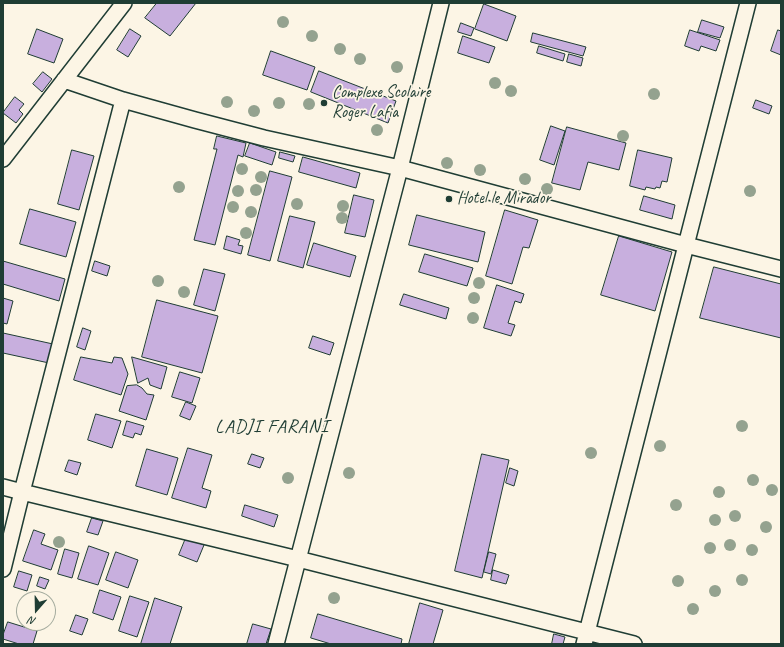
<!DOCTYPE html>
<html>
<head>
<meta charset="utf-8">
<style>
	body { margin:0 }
	#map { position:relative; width:784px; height:647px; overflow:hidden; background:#fcf5e5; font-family:Caveat,sans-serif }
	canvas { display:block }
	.frame { position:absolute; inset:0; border:4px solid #1f3d34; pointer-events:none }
	.north { position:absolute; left:16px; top:591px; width:40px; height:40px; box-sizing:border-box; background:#fcf5e5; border:1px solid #a4ab9e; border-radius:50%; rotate:200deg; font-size:11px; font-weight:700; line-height:16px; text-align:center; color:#1f3d34 }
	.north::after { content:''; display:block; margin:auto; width:14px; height:18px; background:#1f3d34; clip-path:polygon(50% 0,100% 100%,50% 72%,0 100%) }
</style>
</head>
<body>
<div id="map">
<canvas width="784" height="647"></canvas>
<div class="frame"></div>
<div class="north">N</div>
</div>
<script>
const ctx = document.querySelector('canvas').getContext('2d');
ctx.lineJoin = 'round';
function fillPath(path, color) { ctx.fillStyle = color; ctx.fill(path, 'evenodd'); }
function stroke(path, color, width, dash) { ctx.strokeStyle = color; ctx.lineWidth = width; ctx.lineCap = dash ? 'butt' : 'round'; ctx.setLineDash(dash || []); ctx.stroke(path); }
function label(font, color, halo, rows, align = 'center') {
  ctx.font = font + ' Caveat,sans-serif'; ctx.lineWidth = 3.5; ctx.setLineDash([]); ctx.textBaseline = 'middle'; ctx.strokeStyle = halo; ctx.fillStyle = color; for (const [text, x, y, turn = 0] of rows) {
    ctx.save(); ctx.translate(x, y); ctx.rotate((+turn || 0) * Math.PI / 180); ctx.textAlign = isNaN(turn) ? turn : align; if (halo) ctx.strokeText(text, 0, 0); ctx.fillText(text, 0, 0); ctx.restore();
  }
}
const building = new Path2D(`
	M157,3H196L170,36L145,18Z
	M484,4L516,16L507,41L475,29Z
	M702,20L724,27L720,38L698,32Z
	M461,23L474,28L471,36L458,32Z
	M37,29L63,39L54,63L28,54Z
	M130,29L141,36L128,57L117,50Z
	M690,30L720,40L716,51L701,46L699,51L685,46Z
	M778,30L781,31V55L771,51Z
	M533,33L586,47L583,56L531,42Z
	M463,36L495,47L489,63L458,53Z
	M539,46L565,54L563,61L537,53Z
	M271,51L315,67L307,90L263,75Z
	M569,54L583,58L581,66L567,62Z
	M319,71L396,101L388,123L311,92Z
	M43,72L52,79L42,92L33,84Z
	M15,97L24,104L19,110L23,114L16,123L3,113Z
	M756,100L772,106L769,114L753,108Z
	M551,126L565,131L554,165L540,160Z
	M567,127L626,143L619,170L588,162L580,190L552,183Z
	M217,136L246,143L243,157L238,155L215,245L194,240L217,149H214Z
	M250,143L276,152L272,165L245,156Z
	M72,150L94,156L79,210L58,204Z
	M638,150L672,158L667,182L662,181L660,188L656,187L655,189L646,187L645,190L630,186Z
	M280,152L295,156L293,162L279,158Z
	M303,157L360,173L356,188L299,172Z
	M270,171L292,177L270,261L248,255Z
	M354,195L374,200L365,237L345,233Z
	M644,196L675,205L672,219L640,210Z
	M30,209L76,222L66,257L20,244Z
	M505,210L538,220L529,248L523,247L512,284L486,276Z
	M417,215L485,232L478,262L409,245Z
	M290,216L315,222L303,268L278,261Z
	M227,236L240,240L238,245L243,246L241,254L224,249Z
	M619,236L672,252L655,311L601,295Z
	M314,243L356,256L350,277L307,265Z
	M425,254L473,268L467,286L419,272Z
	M3,261L65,279L59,301L3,284Z
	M95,261L110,266L107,276L92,271Z
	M714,267L781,284V338L700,318Z
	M204,269L225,274L215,311L194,305Z
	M497,285L524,294L521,303L515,301L508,323L515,325L511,336L484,328Z
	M404,294L449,308L446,319L400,305Z
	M3,298L13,301L7,324L3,323Z
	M157,300L218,316L202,373L142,357Z
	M83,328L91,331L85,350L77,347Z
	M3,333L53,344L49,363L3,353Z
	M313,336L334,343L330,355L309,348Z
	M81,357L112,363L114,357L122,358L128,374L121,395L74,380Z
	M132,357L167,367L161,389L150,385L148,378L138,383Z
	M180,372L200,378L192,403L172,397Z
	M137,385L142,388L147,394L154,395L146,420L119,411L127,386Z
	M186,402L196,406L190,420L180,416Z
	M96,414L121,421L112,448L88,440Z
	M127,421L144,426L141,435L135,433L133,438L123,435Z
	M188,448L212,455L202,488L211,491L206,508L172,498Z
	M147,449L178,458L167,495L136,486Z
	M252,454L264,458L260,468L248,464Z
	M482,454L509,460L482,578L455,571Z
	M69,460L81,463L77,475L65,471Z
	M510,468L518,471L514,486L506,483Z
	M245,505L278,515L274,527L242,516Z
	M92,518L103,521L98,535L87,532Z
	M34,530L45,534L41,544L58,550L51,570L23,561Z
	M186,538L204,545L197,562L179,555Z
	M89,546L109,553L98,585L78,579Z
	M65,549L79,553L72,578L58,574Z
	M116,552L138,560L128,588L106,580Z
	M489,552L496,554L491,574L484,572Z
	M493,570L509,575L506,584L491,580Z
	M19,571L32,575L27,591L14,587Z
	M40,577L49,580L45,589L37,586Z
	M100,590L121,597L113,620L93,613Z
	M130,596L149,602L137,637L119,631Z
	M155,598L182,607L170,644H141Z
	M420,603L443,610L433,644H409Z
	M318,614L402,639L401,644H331L311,638Z
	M76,615L88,619L82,635L70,631Z
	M8,622L37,631L33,644H19L3,639V635Z
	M253,624L271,629L266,644H247Z
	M554,634L565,637L563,644H552Z`);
const minor = new Path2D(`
	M64,80L123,100L195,120L264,138L400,168L686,245L781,269
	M3,159L124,3
	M3,487L22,492L298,559L634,644
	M3,569L22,492L123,100
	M276,644L400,168L441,3
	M584,644L748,3`);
const trees = [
	[283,22],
	[312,36],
	[340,49],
	[360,59],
	[397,67],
	[495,83],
	[511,91],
	[654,94],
	[227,102],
	[279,103],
	[309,104],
	[254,111],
	[377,130],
	[623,136],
	[447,163],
	[242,169],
	[480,170],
	[261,177],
	[525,179],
	[179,187],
	[547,189],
	[256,190],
	[238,191],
	[750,191],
	[297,204],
	[343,206],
	[233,207],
	[251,212],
	[342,218],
	[246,233],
	[158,281],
	[479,283],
	[184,292],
	[474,298],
	[473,318],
	[742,426],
	[660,446],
	[591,453],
	[349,473],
	[288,478],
	[753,480],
	[772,490],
	[719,492],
	[676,505],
	[735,516],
	[715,520],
	[766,527],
	[59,542],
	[730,545],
	[710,548],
	[752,550],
	[742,580],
	[678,581],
	[715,591],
	[334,598],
	[693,609]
];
const markers = [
	[324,103,4,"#1f3d34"],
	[449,199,4,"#1f3d34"]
];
const poiNames = [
	["Complexe Scolaire",332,93],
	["Roger Lafia",332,113],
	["Hotel le Mirador",457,199]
];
const quarterNames = [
	["LADJI FARANI",272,427]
];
fillPath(building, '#c8afde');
stroke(building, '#1f3d34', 1);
stroke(minor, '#1f3d34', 18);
stroke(minor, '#fcf5e5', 15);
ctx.fillStyle = '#94a28f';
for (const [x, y] of trees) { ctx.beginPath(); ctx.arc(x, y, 6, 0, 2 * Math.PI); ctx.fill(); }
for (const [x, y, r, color] of markers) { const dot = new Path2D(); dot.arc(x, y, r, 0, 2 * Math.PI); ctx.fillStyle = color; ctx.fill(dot); stroke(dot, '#fcf5e5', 1.5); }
label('17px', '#1f3d34', '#fcf5e5', poiNames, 'left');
ctx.letterSpacing = '1px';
label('19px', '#1f3d34', '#fcf5e5', quarterNames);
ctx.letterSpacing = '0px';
</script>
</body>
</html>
